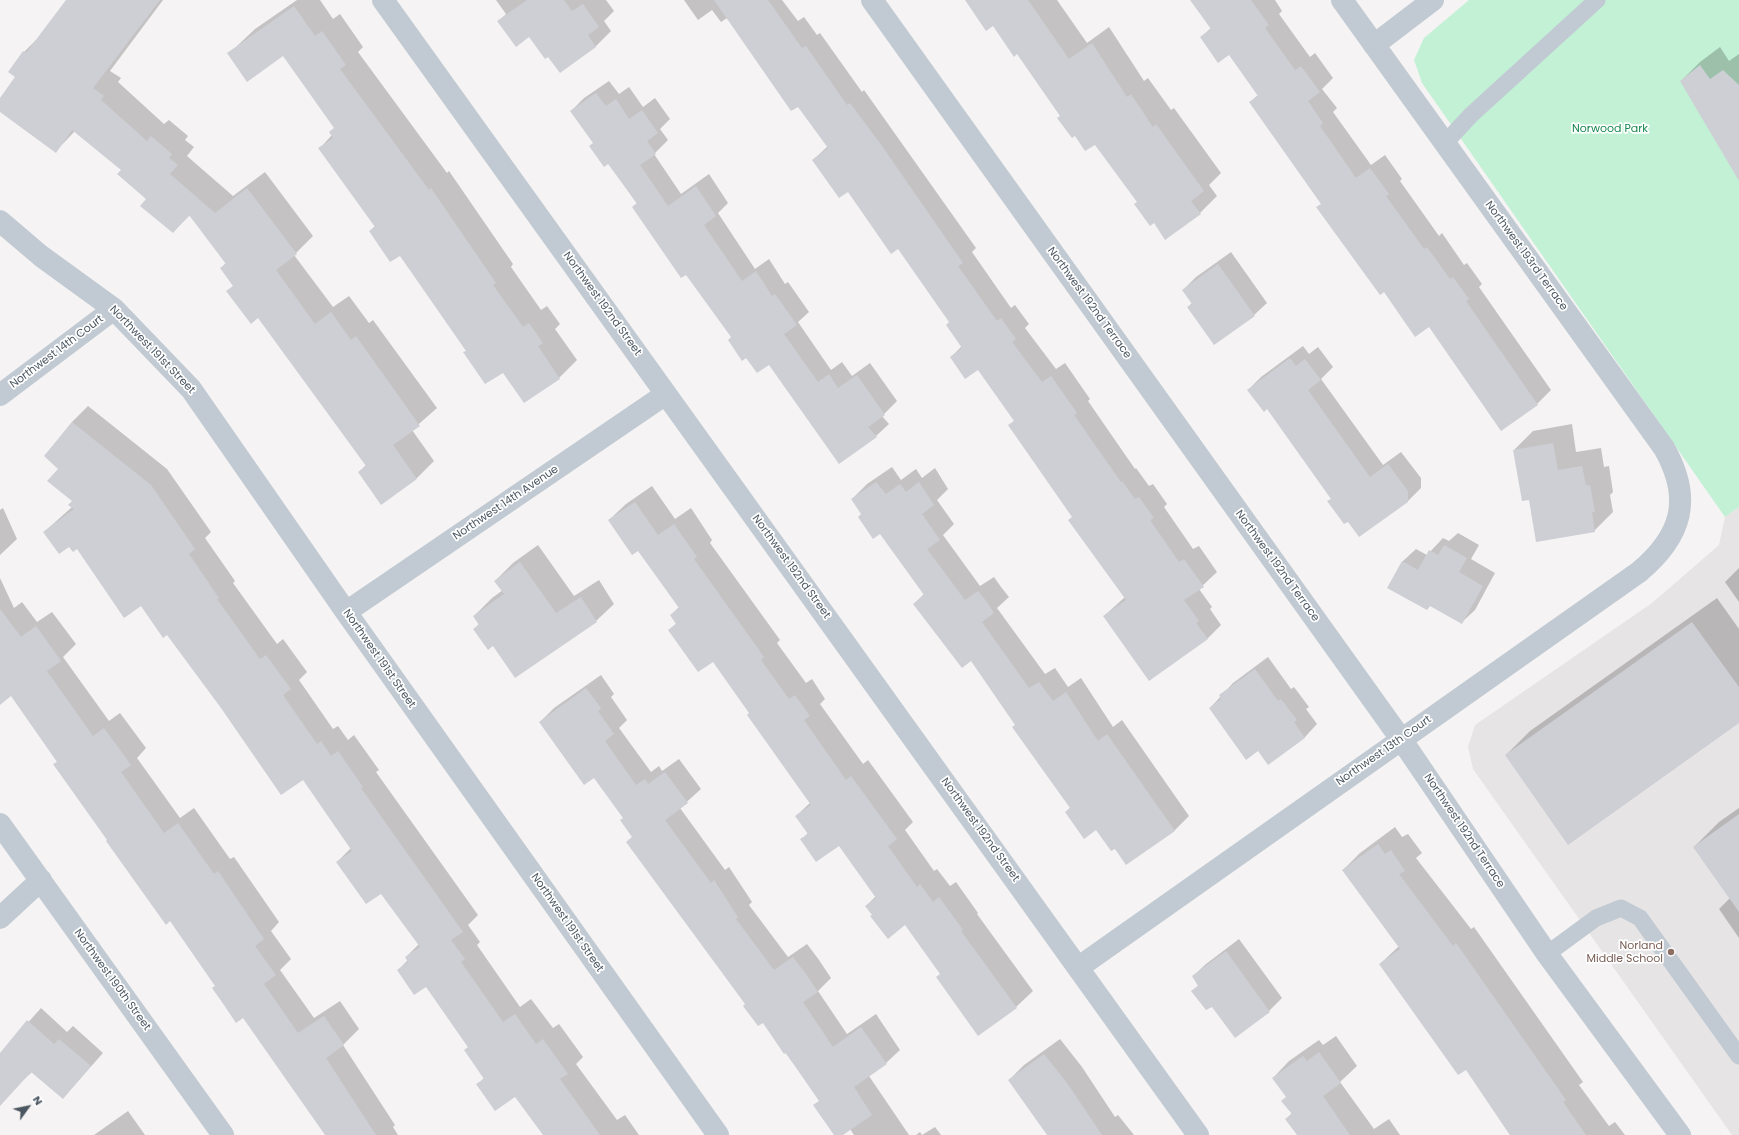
<!DOCTYPE html>
<html>
<head>
<meta charset="utf-8">
<style>
	body { margin:0 }
	#map { position:relative; width:1739px; height:1135px; overflow:hidden; background:#f5f3f3; font-family:Poppins,sans-serif }
	canvas { display:block }
	.north { position:absolute; left:8px; top:1087px; width:40px; height:40px; -webkit-text-stroke:3px #fff; paint-order:stroke; rotate:57deg; font-size:11px; font-weight:700; line-height:16px; text-align:center; color:#4a5661 }
	.north::after { content:''; display:block; margin:auto; width:14px; height:18px; background:#4a5661; clip-path:polygon(50% 0,100% 100%,50% 72%,0 100%) }
</style>
</head>
<body>
<div id="map">
<canvas width="1739" height="1135"></canvas>
<div class="north">N</div>
</div>
<script>
const ctx = document.querySelector('canvas').getContext('2d');
ctx.lineJoin = 'round';
function fillPath(path, color) { ctx.fillStyle = color; ctx.fill(path, 'evenodd'); }
function stroke(path, color, width, dash) { ctx.strokeStyle = color; ctx.lineWidth = width; ctx.lineCap = dash ? 'butt' : 'round'; ctx.setLineDash(dash || []); ctx.stroke(path); }
function label(font, color, halo, rows, align = 'center') {
  ctx.font = font + ' Poppins,sans-serif'; ctx.lineWidth = 3.5; ctx.setLineDash([]); ctx.textBaseline = 'middle'; ctx.strokeStyle = halo; ctx.fillStyle = color; for (const [text, x, y, turn = 0] of rows) {
    ctx.save(); ctx.translate(x, y); ctx.rotate((+turn || 0) * Math.PI / 180); ctx.textAlign = isNaN(turn) ? turn : align; if (halo) ctx.strokeText(text, 0, 0); ctx.fillText(text, 0, 0); ctx.restore();
  }
}
const education = new Path2D(`
	M1739,507V1135H1732L1473,769L1468,747L1475,725L1652,603L1719,545L1725,517Z`);
const green = new Path2D(`
	M1469,0H1739V507L1725,517L1422,83L1414,60L1424,38Z`);
const shadow = new Path2D(`
	M67,0H163L110,71L121,78L118,82L164,124L169,120L188,136L185,140L194,147L187,156L233,196L265,172L313,236L294,255L333,307L349,296L369,323L373,320L437,408L412,430L434,461L417,478L359,472L366,465L259,316L228,291L234,285L221,268L226,263L190,215L173,232L122,170L75,131L56,151L0,111V99L16,76L24,52L39,37Z
	M297,0H320L333,19L340,14L363,47L358,52L447,173L449,171L513,264L511,267L541,310L547,306L560,324L555,329L577,360L559,378L503,371L467,351L400,254L370,231L376,225L320,148L332,135L335,127L283,55L237,46L255,29Z
	M496,0H606L614,11L604,21L611,31L596,46L560,71L549,55L529,36L499,21L506,14Z
	M684,0H782L798,21L804,17L817,35L820,33L862,92L864,90L976,248L972,252L1011,308L1015,305L1029,324L1025,328L1056,369L1065,363L1090,399L1088,401L1135,469L1136,468L1149,486L1153,484L1167,504L1164,507L1193,549L1199,546L1217,572L1199,589L1212,607L1210,609L1221,625L1207,639L1104,616L1125,597L1073,516L1009,426L1015,420L978,368L951,357L962,346L950,322L899,248L848,191L813,160L828,146L799,105L727,18L721,22L712,10L698,20Z
	M966,0H1057L1087,43L1109,27L1144,81L1148,78L1171,110L1174,108L1221,173L1209,185L1217,196L1200,213L1138,201L1096,143L1075,135L1017,53L993,25Z
	M1192,0H1275L1282,11L1279,14L1310,57L1315,53L1333,78L1322,89L1337,108L1333,112L1371,165L1385,155L1402,179L1400,181L1439,236L1442,233L1464,265L1467,263L1482,284L1479,287L1551,390L1537,404L1429,326L1322,203L1250,102L1258,95L1229,53L1201,37L1211,28Z
	M1720,47L1729,61L1739,54V169L1681,81L1700,62Z
	M609,81L619,94L629,87L643,107L655,98L670,119L660,129L668,140L654,154L681,194L709,174L728,203L718,213L755,269L769,259L785,284L788,282L809,312L798,322L831,370L842,362L852,376L870,363L897,401L882,416L889,424L876,436L732,337L571,111L584,98Z
	M1231,252L1267,303L1254,315L1188,307L1192,303L1183,290L1196,277Z
	M1303,346L1309,354L1318,347L1333,367L1321,379L1383,465L1401,452L1421,478V488L1408,501L1348,520L1329,501L1332,498L1267,408L1248,390L1261,377Z
	M88,406L167,469L211,532L205,538L235,581L233,583L277,644L283,639L307,672L299,680L333,729L338,726L348,740L354,735L379,770L376,772L478,915L468,925L480,942L477,945L520,1007L531,999L553,1028L559,1024L583,1057L576,1064L617,1120L625,1115L639,1135H544L516,1096L478,1084L484,1078L468,1047L426,986L398,970L408,960L406,957L419,944L381,892L337,862L351,848L303,778L222,707L167,633L141,605L77,547L69,546L44,532L72,507L73,501L59,468L45,456L72,422Z
	M1572,424L1576,452L1601,448L1604,467L1609,466L1613,492L1610,495L1613,512L1594,531L1514,450L1533,431Z
	M892,467L901,480L916,469L922,478L935,468L948,489L937,500L954,524L943,535L980,586L994,577L1001,587L1009,597L997,608L1045,674L1055,668L1068,687L1081,678L1113,727L1122,720L1189,816L1174,831L1115,847L1096,829L1066,812L1071,807L1016,724L971,660L914,604L924,594L881,533L862,514L852,499L867,484Z
	M652,486L675,519L691,508L712,540L710,543L780,640L777,643L806,683L812,679L825,699L820,704L863,764L868,760L913,822L905,830L934,871L937,869L950,886L956,882L978,913L977,914L1033,991L1016,1007L941,973L906,924L873,915L866,906L876,896L839,845L802,839L808,833L796,816L811,802L713,660L669,630L677,623L671,615L679,607L639,550L609,520L626,504Z
	M3,508L17,539L0,555V510Z
	M1458,533L1479,545L1471,559L1495,573L1475,610L1462,622L1431,605L1427,609L1389,587L1403,561L1416,549L1427,555L1443,538L1449,541Z
	M538,545L574,596L599,580L614,604L596,621L494,645L474,629L479,624L474,616L492,598L503,590L495,581L513,563Z
	M1739,568V602L1725,582Z
	M0,578L14,608L22,602L37,622L52,612L76,644L63,657L109,721L120,713L146,748L137,758L180,818L194,808L230,859L234,857L279,922L271,931L291,959L280,970L314,1018L340,1001L359,1029L343,1045L395,1125L393,1127L398,1135H327L244,1017L213,988L216,985L171,920L54,765L58,761L11,695L0,689Z
	M1717,598L1739,629V722L1506,755L1530,731Z
	M1268,657L1291,689L1294,687L1309,707L1306,709L1317,724L1305,737L1268,763L1258,750L1210,708L1233,683Z
	M601,675L614,694L611,697L627,720L619,728L651,772L659,766L662,771L679,759L701,789L680,808L725,870L729,867L752,902L749,905L788,957L807,944L819,960L831,978L818,991L847,1034L876,1014L900,1050L886,1063L869,1076L909,1135H854L850,1129L841,1135H835L820,1100L763,1022L746,1004L633,837L624,817L594,776L540,722L554,708Z
	M1739,808V938L1719,909L1730,898L1694,847L1719,822Z
	M1395,827L1402,837L1408,834L1422,853L1416,858L1471,929L1474,927L1583,1082L1579,1085L1609,1126L1615,1122L1625,1135H1510L1466,1069L1380,964L1399,946L1343,870L1360,853Z
	M1239,939L1282,998L1269,1011L1212,1005L1192,991L1199,985L1193,976L1206,964Z
	M41,1008L67,1032L73,1026L103,1053L63,1098L32,1072L20,1083L0,1066V1054Z
	M1336,1036L1357,1066L1340,1082L1374,1129L1389,1119L1400,1135H1298L1286,1119L1292,1113L1287,1097L1273,1078L1289,1061L1319,1040L1323,1045Z
	M1060,1039L1082,1067L1115,1117L1118,1115L1134,1135H1048L1009,1080L1024,1065Z
	M128,1111L145,1135H94Z
	M935,1127L941,1135H922Z
	M920,1132L922,1135H916Z`);
const building = new Path2D(`
	M66,0H160L93,88L104,96L101,100L147,141L151,136L172,154L169,158L178,165L170,174L215,213L247,188L297,254L276,270L315,324L331,312L351,340L356,336L420,426L393,445L417,479L381,505L358,472L366,466L258,318L251,324L226,291L233,286L220,268L226,264L189,215L173,233L140,206L146,199L117,174L121,170L72,130L56,153L0,112V98L15,77L8,72L23,51L26,53Z
	M527,0H564L572,11L583,4L599,27L588,35L596,47L560,73L548,57L545,59L529,37L516,47L497,21Z
	M714,0H768L802,48L806,46L847,105L850,103L882,146L963,263L958,266L997,321L1001,318L1016,339L1012,342L1042,382L1051,376L1077,413L1074,415L1121,482L1122,481L1135,499L1139,497L1154,518L1150,520L1179,562L1184,559L1204,587L1184,600L1199,621L1196,623L1208,639L1149,681L1103,616L1126,600L1068,520L1072,517L1008,425L1014,421L978,370L965,379L950,357L962,348L946,325L949,322L898,249L891,254L848,192L839,198L812,160L828,148L798,107L791,111Z
	M965,0H1028L1069,59L1092,43L1127,97L1131,94L1153,127L1156,124L1204,191L1191,201L1201,214L1165,240L1154,223L1150,226L1134,204L1137,202L1095,145L1085,151L1075,136L1072,138L1057,118L1060,116L1017,54L1014,57L993,26L986,31Z
	M1190,0H1251L1269,25L1265,28L1295,70L1301,66L1320,92L1308,101L1323,123L1320,126L1356,178L1370,168L1389,194L1386,196L1424,249L1427,247L1450,279L1453,277L1469,299L1466,301L1538,405L1501,431L1429,327L1415,337L1384,292L1380,295L1316,207L1321,204L1249,102L1258,96L1229,55L1218,63L1200,37L1211,29Z
	M294,6L315,36L322,31L346,65L340,69L429,190L431,188L496,283L493,285L523,327L529,323L543,343L538,346L560,379L524,403L503,373L485,384L463,352L466,351L400,256L390,262L369,231L375,227L318,148L333,138L329,132L334,128L283,56L247,82L227,53Z
	M1700,65L1710,79L1723,70L1739,85V181L1680,81Z
	M596,93L606,106L616,99L629,119L642,110L658,133L647,141L656,154L640,165L668,206L696,186L716,216L704,225L742,281L756,271L772,296L775,294L797,325L784,334L818,382L829,374L838,388L857,375L885,415L868,427L877,437L839,464L769,365L757,373L746,358L742,361L728,340L731,337L686,275L681,278L632,207L637,203L608,164L604,167L589,146L593,143L570,111Z
	M1218,264L1255,316L1214,345L1187,307L1192,304L1182,290Z
	M1290,358L1296,366L1305,359L1321,380L1308,390L1370,477L1388,464L1408,491V502L1359,537L1348,522L1344,524L1327,501L1331,499L1267,409L1264,412L1247,390Z
	M72,422L151,485L195,549L189,554L219,598L217,599L260,659L266,655L291,689L283,695L317,744L321,741L331,756L338,751L363,787L361,788L463,932L451,940L465,959L461,962L503,1022L515,1014L536,1044L543,1039L568,1074L560,1079L600,1135H543L515,1097L495,1111L476,1084L484,1079L464,1050L468,1047L426,987L414,995L397,970L408,962L405,957L420,947L381,894L366,904L336,862L352,851L303,780L281,795L221,708L167,635L163,638L141,606L124,618L77,549L73,552L69,547L59,554L43,532L74,509L68,505L72,501L47,481L58,469L44,456Z
	M1553,443L1558,470L1582,466L1586,485H1590L1595,512H1592L1595,532L1536,542L1529,500L1522,501L1513,450Z
	M876,482L886,494L900,484L906,492L919,482L934,505L922,514L940,540L927,549L965,600L978,591L987,602L994,613L982,622L1029,688L1039,682L1053,701L1066,692L1098,741L1107,734L1175,831L1126,865L1115,849L1111,851L1096,830L1084,839L1065,812L1070,808L1012,727L1015,725L971,661L962,668L913,604L924,595L880,534L873,539L858,517L861,514L851,499Z
	M635,502L658,535L674,524L697,557L694,559L764,657L761,660L789,699L795,695L810,716L804,720L846,780L851,776L897,839L888,846L917,887L920,884L933,902L939,897L963,930L961,931L1017,1008L978,1036L936,977L940,974L905,925L888,939L870,916L872,915L865,906L876,898L839,846L816,862L800,839L808,834L795,816L811,805L747,715L749,713L713,662L698,672L668,630L676,624L670,615L679,608L638,551L632,555L608,520Z
	M1444,545L1467,558L1459,572L1483,586L1462,624L1430,606L1427,610L1387,588L1402,561L1418,570L1429,550L1438,555Z
	M520,562L556,613L581,597L597,622L515,678L493,646L488,650L473,629L479,625L473,616L504,594L494,581Z
	M0,609L21,637L36,626L61,661L47,671L93,736L104,728L131,765L121,772L164,833L178,823L214,874L218,871L264,939L255,946L276,975L264,984L298,1033L324,1016L344,1045L326,1058L376,1135H325L243,1018L236,1023L224,1005L212,988L215,986L170,921L166,925L106,841L107,840L53,764L57,762L11,696L0,705Z
	M1692,622L1739,687V723L1568,845L1505,755Z
	M1255,669L1278,701L1281,699L1297,720L1294,722L1305,738L1268,765L1258,751L1246,760L1209,708L1221,699L1219,695Z
	M586,688L601,708L598,711L614,734L605,741L636,785L645,779L648,784L665,772L688,803L665,820L711,883L714,880L738,917L736,919L774,970L793,957L806,974L818,992L803,1002L833,1047L861,1027L887,1064L854,1087L872,1115L843,1135H834L813,1105L819,1101L786,1053L784,1054L763,1023L758,1026L743,1006L745,1004L626,842L632,837L620,820L623,818L594,778L584,785L539,722Z
	M1739,814V912L1693,847Z
	M1378,844L1385,854L1391,850L1405,871L1399,874L1453,946L1456,943L1566,1100L1563,1102L1586,1135H1510L1466,1070L1458,1075L1379,964L1400,949L1342,870Z
	M1226,951L1270,1012L1235,1038L1212,1007L1206,1010L1191,991L1198,986L1192,976Z
	M27,1020L54,1044L59,1039L91,1066L63,1099L31,1072L0,1106V1053Z
	M1319,1052L1341,1083L1323,1096L1350,1135H1297L1285,1119L1292,1114L1281,1101L1286,1097L1272,1078L1303,1056L1307,1061Z
	M1044,1054L1067,1083L1102,1135H1047L1008,1080Z`);
const service = new Path2D(`
	M1445,143L1471,115L1597,0
	M1547,954L1596,918L1621,908L1640,918L1739,1056`);
const minor = new Path2D(`
	M383,0L1198,1135
	M872,0L1401,739L1547,954L1680,1135
	M1374,45L1433,0
	M0,221L41,256L114,309L191,389L346,612L718,1135
	M0,395L114,309
	M346,612L666,394
	M0,824L223,1135
	M0,918L41,880
	M1079,967L1639,572C1682,536 1693,499 1664,448L1342,0`);
const markers = [
	[1671,952,4,"#8d6e63"]
];
const parkNames = [
	["Norwood Park",1610,129]
];
const streetNames = [
	["Northwest 193rd Terrace",1526,256,54],
	["Northwest 192nd Terrace",1089,303,54],
	["Northwest 192nd Street",602,304,54],
	["Northwest 191st Street",152,350,46],
	["Northwest 14th Court",57,352,-37],
	["Northwest 14th Avenue",506,503,-34],
	["Northwest 192nd Terrace",1277,566,54],
	["Northwest 192nd Street",791,567,54],
	["Northwest 191st Street",379,659,55],
	["Northwest 13th Court",1384,751,-35],
	["Northwest 192nd Street",980,830,54],
	["Northwest 192nd Terrace",1464,831,56],
	["Northwest 191st Street",567,923,55],
	["Northwest 190th Street",112,980,54]
];
const educationNames = [
	["Norland",1663,946],
	["Middle School",1663,959]
];
fillPath(education, '#e6e4e5');
fillPath(green, '#c3f1d5');
fillPath(shadow, '#0003');
fillPath(building, '#cdcfd5');
stroke(service, '#c1cad2', 17);
stroke(minor, '#c1cad2', 22);
for (const [x, y, r, color] of markers) { const dot = new Path2D(); dot.arc(x, y, r, 0, 2 * Math.PI); ctx.fillStyle = color; ctx.fill(dot); stroke(dot, '#fff', 1.5); }
label('11px', '#17864f', '#fff', parkNames);
label('11px', '#4a5661', '#fff', streetNames);
label('11px', '#785e54', '#fff', educationNames, 'right');
</script>
</body>
</html>
